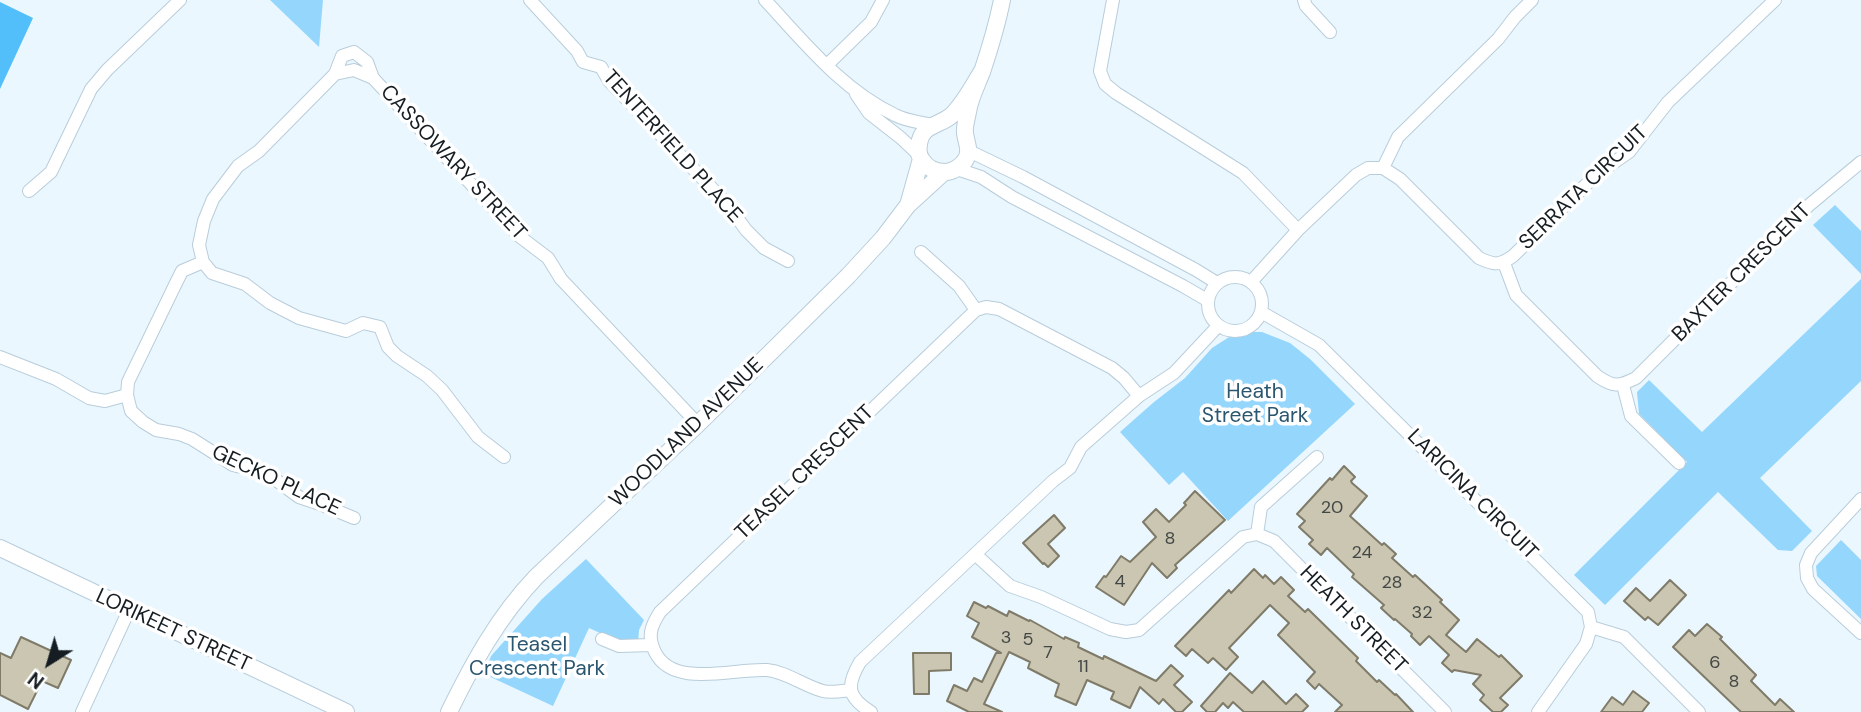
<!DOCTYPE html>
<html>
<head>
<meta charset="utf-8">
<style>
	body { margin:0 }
	#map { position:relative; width:1861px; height:712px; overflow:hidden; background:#eaf7ff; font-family:"DM Sans",sans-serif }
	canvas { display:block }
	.north { position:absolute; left:14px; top:628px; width:70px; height:70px; -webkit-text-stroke:5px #fff; paint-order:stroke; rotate:217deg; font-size:19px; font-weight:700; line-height:28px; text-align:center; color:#161d22 }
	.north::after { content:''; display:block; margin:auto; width:24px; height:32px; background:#161d22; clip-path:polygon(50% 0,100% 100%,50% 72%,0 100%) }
</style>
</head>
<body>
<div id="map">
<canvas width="1861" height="712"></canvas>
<div class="north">N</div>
</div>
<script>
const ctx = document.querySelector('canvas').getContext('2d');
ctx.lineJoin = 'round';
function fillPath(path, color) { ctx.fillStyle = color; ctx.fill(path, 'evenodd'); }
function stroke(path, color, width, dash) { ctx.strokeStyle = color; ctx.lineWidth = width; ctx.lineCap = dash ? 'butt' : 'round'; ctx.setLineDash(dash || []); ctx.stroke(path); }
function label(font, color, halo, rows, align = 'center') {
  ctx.font = font + ' "DM Sans",sans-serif'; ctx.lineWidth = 7; ctx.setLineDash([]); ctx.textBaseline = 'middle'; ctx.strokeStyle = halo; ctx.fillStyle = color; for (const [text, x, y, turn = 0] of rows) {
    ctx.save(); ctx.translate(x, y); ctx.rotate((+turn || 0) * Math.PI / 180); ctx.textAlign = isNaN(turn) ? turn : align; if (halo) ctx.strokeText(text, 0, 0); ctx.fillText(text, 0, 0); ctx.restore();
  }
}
const green = new Path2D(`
	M270,0H323L319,47Z
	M1835,205L1861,231V274L1813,225Z
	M1861,279V381L1760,478L1812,531L1792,551L1778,550L1718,492L1605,605L1574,575L1687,462L1639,414L1637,392L1649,380L1702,432Z
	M1237,332H1262L1290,343L1310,359L1355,404L1228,521L1183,472L1169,485L1120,432L1154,402L1185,378L1212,348Z
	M1841,540L1861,560V619L1817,576L1816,566Z
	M586,559L644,620L639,630L638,644L620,642L589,628L553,706L484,674L491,656L542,599Z`);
const forest = new Path2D(`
	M0,2L33,18L0,89Z`);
const building = new Path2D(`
	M1344,466L1355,477L1351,481L1352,483L1367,496L1350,516L1382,545L1384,543L1396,554L1392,558L1413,577L1415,575L1442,600L1440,602L1459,620L1446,635L1466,652L1477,639L1499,657L1501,655L1522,676L1500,698L1508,705L1501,712H1493L1480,700L1484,695L1473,684L1481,675L1454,670L1452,672L1442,663L1449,655L1429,636L1420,645L1411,636L1412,634L1395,619L1394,620L1381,608L1384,605L1352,577L1354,574L1327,548L1321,555L1309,544L1313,540L1299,527L1305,521L1297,514L1330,478L1332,480Z
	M1195,491L1225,520L1175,565L1177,568L1167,578L1152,563L1124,605L1096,587L1104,576L1106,577L1121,556L1130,562L1156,537L1143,522L1156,509L1169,522L1186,505L1184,503Z
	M1054,515L1065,528L1048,544L1059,556L1048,567L1044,563L1043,564L1023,543Z
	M1254,569L1263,578L1265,575L1274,584L1281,577L1294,590L1288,596L1305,612L1308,609L1358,658L1356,661L1377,682L1379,680L1395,695L1396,694L1413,712H1335L1342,705L1319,684L1315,689L1307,681L1315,672L1278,635L1289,623L1270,605L1229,648L1238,657L1226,670L1213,658L1208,663L1192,649L1186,656L1175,646L1229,590L1231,593Z
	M1670,580L1686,595L1658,625L1648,617L1645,620L1624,601L1636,588L1650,601Z
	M974,602L986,608L988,606L1007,616L1009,611L1029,621L1030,620L1064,639L1065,637L1079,643L1078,647L1103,659L1104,656L1156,681L1171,665L1183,676L1174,685L1192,702L1182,712H1176L1163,699L1159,704L1140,687L1130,708L1111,699L1114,692L1087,680L1076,705L1055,696L1059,684L1028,668L1030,662L1009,652L984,704L1002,712H969L947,701L954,685L967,691L974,678L982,682L996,653H1001L972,637L979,623L967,616Z
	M1707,624L1722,637L1720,639L1756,675L1751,681L1775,705L1780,699L1794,712H1741L1673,647L1689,630L1695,636Z
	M21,637L71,660L58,688L42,681L28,709L0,695V653L11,658Z
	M913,653H951V670L929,671V694H914Z
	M1230,673L1252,693L1263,681L1286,704L1296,694L1308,706L1302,712H1244L1233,702L1228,708L1223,703L1215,712H1207L1201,706Z
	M1633,691L1649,703L1642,712H1601L1612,697L1623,705Z`);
const minor = new Path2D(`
	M530,0L577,51L583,62L601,67L609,81L728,205L746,230L764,248L788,261
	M765,0C804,42 842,90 895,115C906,121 920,122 932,125
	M1113,0L1100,71L1105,84L1116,93L1243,173L1298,230
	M1304,0L1306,6L1330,32
	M827,65L871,22L883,0
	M335,74L342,56L354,52L367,62L373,78
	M856,94L869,113L901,138L920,156
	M969,151L1023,177L1196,270L1217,283
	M1383,168L1398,137L1498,39L1515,17L1532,0
	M957,169L981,177L1012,197L1183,286L1207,300
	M29,191L51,172L91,89L107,70L180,0
	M921,252L959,286L976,310
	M203,262L182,271L176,283L128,382L127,395L131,411L143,422L156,430L179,434L192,439L233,465L260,472L276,480L299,497L320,504L354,518
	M1504,263L1516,295L1597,376C1613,387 1618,387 1636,378L1808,206L1861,162
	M1208 304a27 27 0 1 1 54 0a27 27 0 1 1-54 0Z
	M1251,282L1298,230L1356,175L1368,168H1383L1400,179L1479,258C1494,265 1499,266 1513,256L1597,174L1629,152L1668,102L1775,0
	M1261,312L1319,345L1588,612L1591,627L1586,644L1538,712
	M0,357L56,379L89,398L105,401L127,395
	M1623,385L1631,416L1679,463
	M504,457L478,437L442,390L427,376L397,356L388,347L380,327L363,323L346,331L299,318L270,303L245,284L212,273L203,262L199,245L204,221L213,199L238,166L259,151L335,74L354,70L373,78L519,236L548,258L561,279L698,424
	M1861,499L1811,553L1806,565L1807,578L1813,589L1861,633
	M1257,534L1261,507L1317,457
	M975,554L1010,586L1041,597L1110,629L1126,632L1139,630L1243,537L1257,534L1274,541L1445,712
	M1591,627L1624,637L1699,712
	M602,639L619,646L651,645
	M850,690C842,691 831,693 823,691C804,686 787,672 767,670C734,668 673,689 655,652C647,636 651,626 660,612L976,310L986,307L999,309L1112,368L1124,378L1139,396
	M82,712L129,610
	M871,712C847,697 846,686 860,662L1053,481L1070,468L1081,447L1139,396L1174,373L1218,326`);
const tertiary = new Path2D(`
	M982,71C973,86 965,102 952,115C940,126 921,124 919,145C918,150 919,156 922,160C927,168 936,172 945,172C953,172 962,166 966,159C971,149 966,143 965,133C964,127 967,118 968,112C970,98 977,85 982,72C990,48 997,25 1002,0
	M909,202L921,159
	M0,548L346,712
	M449,712C473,663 498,617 536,577L698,424L848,276L883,238L908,205L943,173`);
const numberNames = [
	["20",1332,508],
	["8",1170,539],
	["24",1362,553],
	["4",1120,582],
	["28",1392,583],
	["32",1422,613],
	["3",1006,638],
	["5",1028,640],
	["7",1048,653],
	["6",1715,663],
	["11",1083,667],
	["8",1734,682]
];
const streetNames = [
	["TENTERFIELD PLACE",672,147,48],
	["CASSOWARY STREET",453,163,47],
	["SERRATA CIRCUIT",1584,188,-44],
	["BAXTER CRESCENT",1742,273,-45],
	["WOODLAND AVENUE",687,433,-44],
	["TEASEL CRESCENT",805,473,-44],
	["GECKO PLACE",276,481,25],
	["LARICINA CIRCUIT",1472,495,45],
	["HEATH STREET",1353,620,45],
	["LORIKEET STREET",173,631,25]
];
const parkNames = [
	["Heath",1255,392],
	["Street Park",1255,416],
	["Teasel",537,645],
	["Crescent Park",537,669]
];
fillPath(green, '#95d6fd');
fillPath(forest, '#52bffa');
fillPath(building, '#cac6b1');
stroke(building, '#7f7b68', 2);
stroke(minor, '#b8cdda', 14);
stroke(tertiary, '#b8cdda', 18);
stroke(minor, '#fff', 12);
stroke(tertiary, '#fff', 16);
label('18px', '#434746', null, numberNames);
label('21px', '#161d22', '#fff', streetNames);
label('21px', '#2a566f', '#fff', parkNames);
</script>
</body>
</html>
